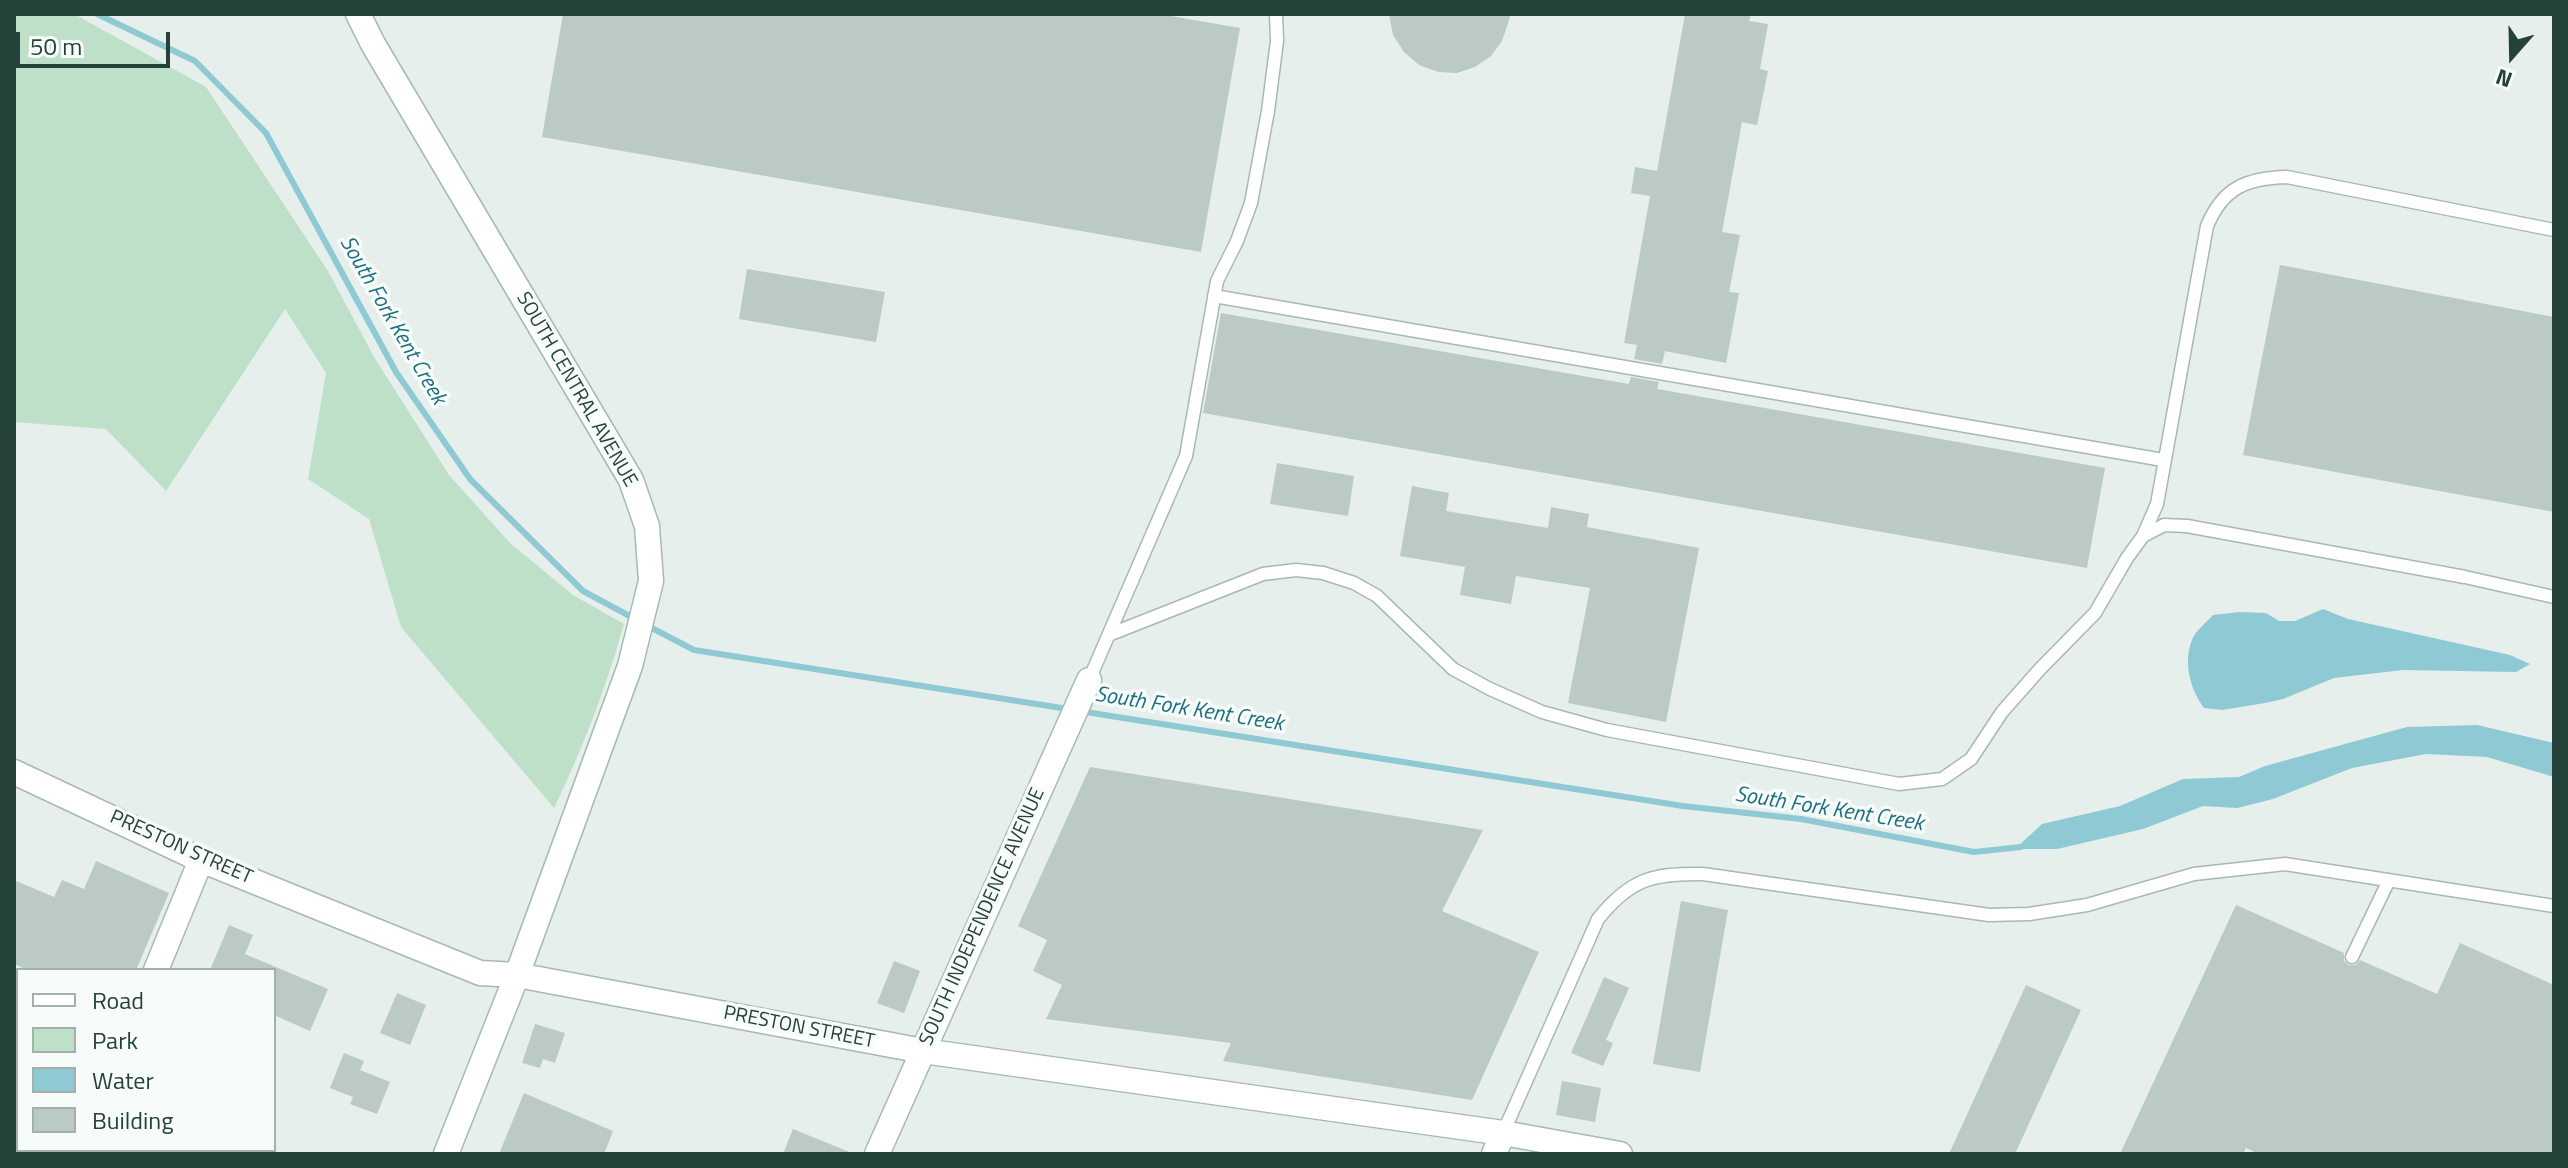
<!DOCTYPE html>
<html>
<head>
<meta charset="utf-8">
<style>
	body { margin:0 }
	#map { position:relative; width:2568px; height:1168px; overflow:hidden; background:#e6efeb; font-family:"Titillium Web",sans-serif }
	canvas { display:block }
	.frame { position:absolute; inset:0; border:16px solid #24423a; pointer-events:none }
	.legend { position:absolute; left:16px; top:968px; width:260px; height:184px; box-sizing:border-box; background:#f7fbf9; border:2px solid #a3b1ad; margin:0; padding:10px 14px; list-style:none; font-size:24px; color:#24423a }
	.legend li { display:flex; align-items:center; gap:16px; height:40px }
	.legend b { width:40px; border:2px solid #a3b1ad }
	.north { position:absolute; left:2472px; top:16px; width:80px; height:80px; -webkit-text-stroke:6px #f7fbf9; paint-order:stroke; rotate:200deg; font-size:22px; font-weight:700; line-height:32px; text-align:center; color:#24423a }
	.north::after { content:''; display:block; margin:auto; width:28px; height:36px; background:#24423a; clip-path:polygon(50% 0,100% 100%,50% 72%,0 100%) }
	.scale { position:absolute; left:16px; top:32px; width:154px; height:36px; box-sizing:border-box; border:4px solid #24423a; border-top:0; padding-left:10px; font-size:24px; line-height:28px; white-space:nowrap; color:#24423a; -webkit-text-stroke:6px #f7fbf9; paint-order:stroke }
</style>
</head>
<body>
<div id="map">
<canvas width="2568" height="1168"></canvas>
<div class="frame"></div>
<ul class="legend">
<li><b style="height:10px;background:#fff"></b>Road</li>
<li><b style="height:22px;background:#bfe0c8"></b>Park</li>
<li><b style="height:22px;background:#8ec9d4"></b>Water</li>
<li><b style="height:22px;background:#bbcac4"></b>Building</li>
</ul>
<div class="north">N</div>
<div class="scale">50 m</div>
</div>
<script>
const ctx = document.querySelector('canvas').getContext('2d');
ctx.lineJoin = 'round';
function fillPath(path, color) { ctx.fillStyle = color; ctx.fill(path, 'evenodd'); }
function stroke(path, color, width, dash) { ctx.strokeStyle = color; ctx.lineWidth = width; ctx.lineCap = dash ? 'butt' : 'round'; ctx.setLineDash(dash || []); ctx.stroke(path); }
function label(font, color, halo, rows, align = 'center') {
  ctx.font = font + ' "Titillium Web",sans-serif'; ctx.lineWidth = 7; ctx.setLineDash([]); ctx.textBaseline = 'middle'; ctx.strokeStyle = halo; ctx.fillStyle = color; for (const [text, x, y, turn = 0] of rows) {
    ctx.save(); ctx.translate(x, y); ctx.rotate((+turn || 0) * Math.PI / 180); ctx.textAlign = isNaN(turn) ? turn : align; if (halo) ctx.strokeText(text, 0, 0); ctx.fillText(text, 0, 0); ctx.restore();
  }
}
const green = new Path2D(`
	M14,14H74L206,87L328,271L374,357L449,475L510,543L573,595L624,624C606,688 583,748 554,808L401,627L369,519L308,479L326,373L285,309L166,491L106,429L14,422Z`);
const water = new Path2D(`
	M2323,609L2348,619L2510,655L2530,664L2516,672L2403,670L2334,678L2283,699L2265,703L2222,710L2204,708C2190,689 2183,662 2192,640C2195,631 2206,623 2213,615L2240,612L2266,613L2279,621H2295Z
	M2477,725L2554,743V777L2487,757L2426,754L2352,768L2273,799L2237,808L2203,806L2143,829L2057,849H2015L2042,824L2120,806L2183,779L2239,777L2265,766L2407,727Z`);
const stream = new Path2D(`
	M97,14L195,61L266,133L396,372L470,479L583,591L637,620
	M646,625L694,650L1068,709
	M1079,711L1683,806L1801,819L1974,852L2021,847`);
const building = new Path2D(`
	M563,14H1159L1240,28L1201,252L542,137Z
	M1389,14H1511L1502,41L1491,56L1475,67L1457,73L1438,72L1419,65L1404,52L1393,35Z
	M1685,14H1751L1749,21L1768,24L1760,69L1768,71L1757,125L1742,122L1722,232L1740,235L1729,292L1739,293L1726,363L1665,351L1662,364L1634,359L1637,345L1624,343L1650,196L1631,193L1635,167L1657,171Z
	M2280,265L2554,317V512L2243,455Z
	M747,269L885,292L876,342L739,319Z
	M1221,313L1629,384L1631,377L1659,382L1657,389L2105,468L2087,568L1203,413Z
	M1277,463L1354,476L1348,516L1270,504Z
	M1412,486L1449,493L1446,511L1548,528L1551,507L1589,514L1587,527L1699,548L1666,722L1568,703L1590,588L1516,576L1511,604L1460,595L1465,567L1400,556Z
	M1090,767L1483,830L1442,911L1539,952L1472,1100L1223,1061L1231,1043L1046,1019L1062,985L1033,971L1047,940L1018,926Z
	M96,861L169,893L136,970H28L14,964V880L54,897L62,880L84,889Z
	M1681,901L1728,910L1700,1072L1653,1064Z
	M2236,905L2344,953V961L2349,965H2356L2360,960L2437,994L2460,943L2554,985V1154H2259L2246,1148L2243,1154H2120Z
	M229,925L253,935L245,954L328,989L310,1031L274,1015V970H210Z
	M894,961L920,971L904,1013L877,1003Z
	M1604,977L1629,988L1606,1040L1613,1043L1603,1066L1571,1053Z
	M2026,985L2081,1010L2015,1154H1949Z
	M397,993L426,1005L410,1045L380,1033Z
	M535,1024L565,1033L555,1063L543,1059L540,1068L522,1063Z
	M344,1053L364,1061L360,1070L390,1082L377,1114L350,1104L353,1097L330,1088Z
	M1562,1081L1601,1088L1595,1122L1556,1115Z
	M524,1093L613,1131L604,1154H499Z
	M793,1129L852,1153V1154H783Z`);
const service = new Path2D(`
	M1214,296L2163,460
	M2143,536L2157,504L2207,226C2223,188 2246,178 2287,177L2554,230
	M1111,634L1263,574L1296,570L1323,573L1354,583L1377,596L1453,669L1490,689L1542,712L1607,730L1899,784L1942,779L1971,759L2002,712L2040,669L2095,613L2127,558L2143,536L2164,525L2187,526L2465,577L2554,597
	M1089,680L1186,456L1217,281L1237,241L1251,203L1268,111L1277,41L1276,14
	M2352,957L2389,880
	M14,977L18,979
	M1503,1133L1598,919C1630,879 1653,873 1703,874L1989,915L2029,914L2087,905L2194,874L2285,864L2554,906`);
const minor = new Path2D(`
	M156,970L201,860
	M81,1154L82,1150
	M877,1154L1089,680
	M1494,1154L1503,1133`);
const tertiary = new Path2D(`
	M14,772L201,860L480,973L517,975L923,1051L1503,1133L1620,1154`);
const secondary = new Path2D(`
	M358,14L373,44L631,480L647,526L651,581L630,666L517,975L446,1154`);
const streetNames = [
	["SOUTH CENTRAL AVENUE",576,390,60],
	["PRESTON STREET",181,848,24],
	["SOUTH INDEPENDENCE AVENUE",983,917,-66],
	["PRESTON STREET",799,1028,11]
];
const waterNames = [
	["South Fork Kent Creek",392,321,60],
	["South Fork Kent Creek",1189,710,9],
	["South Fork Kent Creek",1829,810,9]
];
fillPath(green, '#bfe0c8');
fillPath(water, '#8ec9d4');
stroke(stream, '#8ec9d4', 6);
fillPath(building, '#bbcac4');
stroke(service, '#a8b8b2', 15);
stroke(minor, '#a8b8b2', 27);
stroke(tertiary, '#a8b8b2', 27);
stroke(secondary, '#a4bbb3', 27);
stroke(service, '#fff', 12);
stroke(minor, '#fff', 24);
stroke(tertiary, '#fff', 24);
stroke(secondary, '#fff', 24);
label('20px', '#24423a', '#f7fbf9', streetNames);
label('italic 22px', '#1c6f80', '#f7fbf9', waterNames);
</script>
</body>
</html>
